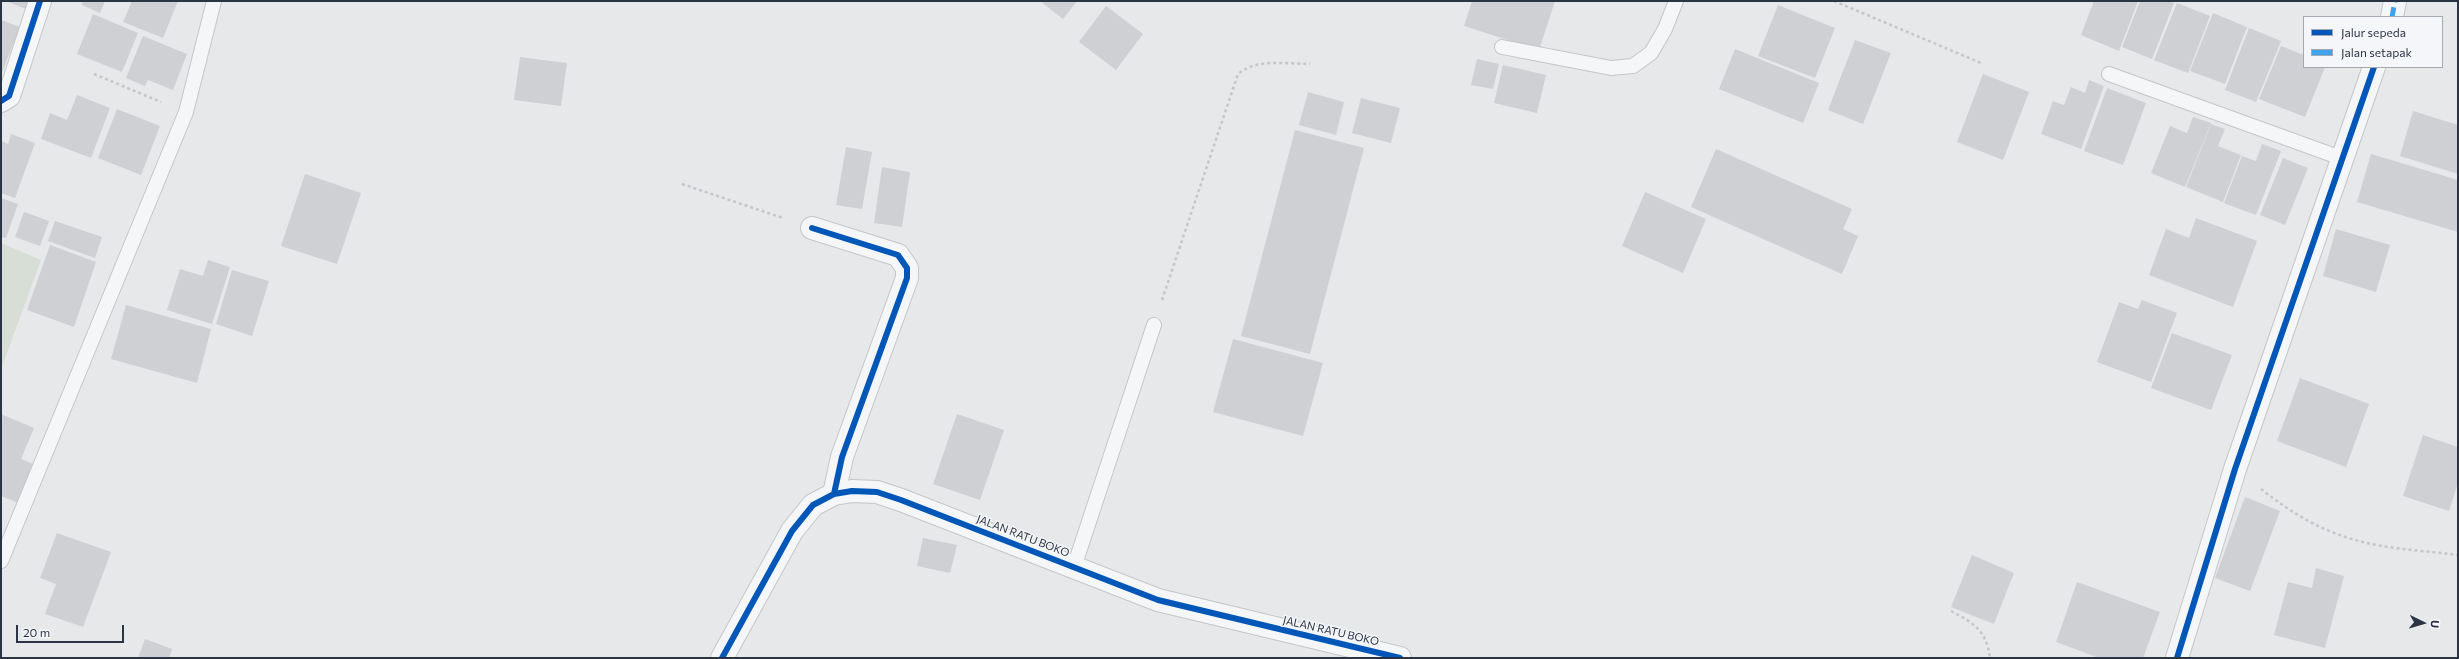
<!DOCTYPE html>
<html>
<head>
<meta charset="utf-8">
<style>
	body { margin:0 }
	#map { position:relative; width:2459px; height:659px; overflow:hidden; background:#e6e8ea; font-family:Commissioner,sans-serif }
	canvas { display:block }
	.frame { position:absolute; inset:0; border:2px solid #2b3445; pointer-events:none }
	.legend { position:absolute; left:2303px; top:16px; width:140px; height:52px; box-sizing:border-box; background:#f4f6f9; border:1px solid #a4a8b1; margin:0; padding:5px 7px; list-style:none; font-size:12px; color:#2b3445 }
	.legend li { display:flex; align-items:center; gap:8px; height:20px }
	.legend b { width:20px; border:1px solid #a4a8b1 }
	.north { position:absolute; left:2403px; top:603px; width:40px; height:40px; -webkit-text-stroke:3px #f4f6f9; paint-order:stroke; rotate:95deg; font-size:11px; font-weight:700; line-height:16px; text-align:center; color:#2b3445 }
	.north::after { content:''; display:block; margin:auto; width:14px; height:18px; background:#2b3445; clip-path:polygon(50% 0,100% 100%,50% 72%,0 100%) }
	.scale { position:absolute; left:16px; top:625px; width:108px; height:18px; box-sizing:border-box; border:2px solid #2b3445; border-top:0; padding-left:5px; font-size:12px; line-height:14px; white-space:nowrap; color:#2b3445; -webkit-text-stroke:3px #f4f6f9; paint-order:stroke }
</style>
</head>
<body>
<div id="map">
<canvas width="2459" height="659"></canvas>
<div class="frame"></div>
<ul class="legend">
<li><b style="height:5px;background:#0057b8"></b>Jalur sepeda</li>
<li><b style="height:5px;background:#3ea3ec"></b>Jalan setapak</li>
</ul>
<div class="north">U</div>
<div class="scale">20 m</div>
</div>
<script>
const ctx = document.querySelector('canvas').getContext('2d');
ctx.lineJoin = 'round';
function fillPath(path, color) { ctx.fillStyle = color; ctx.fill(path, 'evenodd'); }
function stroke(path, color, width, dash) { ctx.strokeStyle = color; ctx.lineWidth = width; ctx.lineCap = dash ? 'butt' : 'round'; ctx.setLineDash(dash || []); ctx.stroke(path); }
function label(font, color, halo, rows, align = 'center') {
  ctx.font = font + ' Commissioner,sans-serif'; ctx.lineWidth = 3; ctx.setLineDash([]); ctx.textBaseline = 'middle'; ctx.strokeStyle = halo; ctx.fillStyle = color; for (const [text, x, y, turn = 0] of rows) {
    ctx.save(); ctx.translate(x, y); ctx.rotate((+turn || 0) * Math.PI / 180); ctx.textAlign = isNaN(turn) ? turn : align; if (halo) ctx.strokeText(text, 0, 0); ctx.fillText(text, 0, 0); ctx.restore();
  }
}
const green = new Path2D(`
	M1,243L41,260L1,369Z`);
const building = new Path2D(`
	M6,1H29L26,9Z
	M83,1H105L100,13L82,5Z
	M132,1H178L163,38L123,22Z
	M1040,1H1077L1063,19Z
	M1472,1H1555L1539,50L1464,26Z
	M2094,1H2138L2119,51L2081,35Z
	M2140,1H2168L2174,3L2152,59L2122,47Z
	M2177,3L2210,16L2188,73L2154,60Z
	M1778,5L1835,28L1815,78L1758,56Z
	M1106,6L1143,34L1116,70L1079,42Z
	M2213,13L2247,27L2225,84L2190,71Z
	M93,14L138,33L122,72L77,54Z
	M1,20L20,27L1,75Z
	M2249,28L2281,41L2256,102L2225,90Z
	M143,36L187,54L173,90L148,80L145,86L126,78Z
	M1855,40L1891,53L1863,124L1828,110Z
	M2281,46L2304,55V67H2325L2305,117L2259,99Z
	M1735,49L1819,83L1803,123L1719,89Z
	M520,57L567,63L561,106L514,100Z
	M1477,59L1499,64L1493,89L1471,85Z
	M1503,65L1546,75L1537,113L1494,103Z
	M1983,74L2029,92L2003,160L1957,142Z
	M2089,80L2104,86L2081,149L2041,134L2053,101L2064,105L2071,87L2085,93Z
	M2107,88L2146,103L2123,165L2084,151Z
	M1308,92L1344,102L1336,135L1299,125Z
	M77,95L110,108L91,158L41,139L50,113L67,120Z
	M1361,98L1400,108L1391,143L1352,133Z
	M117,109L160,126L141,175L98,158Z
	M2413,111L2458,125V174L2400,156Z
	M2193,117L2211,123L2185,187L2151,173L2170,126L2187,133Z
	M2211,124L2225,129L2218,146L2241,155L2223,202L2186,187Z
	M1295,130L1364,148L1310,354L1241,336Z
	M11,134L35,143L15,198L1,193V141L8,144Z
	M2262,144L2281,151L2256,215L2224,203L2242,156L2256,161Z
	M846,147L872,152L862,209L836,205Z
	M1716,149L1852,209L1843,229L1858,236L1842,274L1691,207Z
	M2371,154L2458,180V232L2357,202Z
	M2283,158L2308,168L2285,225L2260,215Z
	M882,167L910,172L902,227L874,223Z
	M305,174L361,193L337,264L281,246Z
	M1645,192L1706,219L1683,273L1622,246Z
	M1,198L18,204L6,238L1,237Z
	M24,212L49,221L40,246L15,237Z
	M2196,218L2257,241L2233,307L2149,275L2166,229L2189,238Z
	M55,221L102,237L95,258L48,241Z
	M2336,229L2390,245L2376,292L2323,276Z
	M50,245L96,262L74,327L27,310Z
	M208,260L230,267L212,324L167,310L180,269L203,276Z
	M232,270L269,281L252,336L216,324Z
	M2142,300L2177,313L2151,382L2097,362L2119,302L2138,309Z
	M126,305L211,329L197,383L111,359Z
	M2172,333L2232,355L2211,410L2151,388Z
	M1233,339L1323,363L1303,436L1213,412Z
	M2300,378L2369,404L2346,467L2277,441Z
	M1,414L34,428L21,459L38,466L21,504L1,496Z
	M957,414L1004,430L980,500L933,484Z
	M2423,435L2458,447V483L2449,511L2403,496Z
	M2245,497L2280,511L2250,591L2215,578Z
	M57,533L111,552L83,627L45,614L56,584L40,578Z
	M923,538L957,545L950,573L917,566Z
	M1972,555L2014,573L1994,624L1951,607Z
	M2316,568L2344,576L2325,648L2274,635L2288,582L2312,588Z
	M2077,582L2160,612L2143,658H2099L2056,642Z
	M145,639L172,649L169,658H138Z`);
const path = new Path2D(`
	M1834,1L1981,63
	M94,74L161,102
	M682,184L783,218
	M1162,300L1238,74C1257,58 1286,64 1310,64
	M2261,489C2285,508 2311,525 2340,535C2376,549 2420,550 2458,555
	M1951,611C1975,624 1986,630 1990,658`);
const lane = new Path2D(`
	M1502,47L1611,68L1633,66L1651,53L1665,29L1676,1
	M2109,74L2341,158
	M1,561L186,112L214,1
	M1074,567L1154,325`);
const street = new Path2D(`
	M2392,17L2395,1
	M1,101L9,96L40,1
	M812,228L898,255L907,268V278L842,457L834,494
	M722,658L792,531L813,505L834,494L852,491L877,492L901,500L1158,600L1400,658
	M2177,658L2235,469L2374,67`);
const quiet = new Path2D(`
	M2392,17L2395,1`);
const cycleway = new Path2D(`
	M1,101L9,96L40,1
	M812,228L898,255L907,268V278L842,457L834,494
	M722,658L792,531L813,505L834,494L852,491L877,492L901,500L1158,600L1400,658
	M2177,658L2235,469L2374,67`);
const streetNames = [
	["JALAN RATU BOKO",1023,536,21],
	["JALAN RATU BOKO",1331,631,13]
];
fillPath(green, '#d6ded6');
fillPath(building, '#ced0d3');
stroke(lane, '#c4c6c8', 16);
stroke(street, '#c4c6c8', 24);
stroke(path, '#c5c6ca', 2.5, [3, 3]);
stroke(lane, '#f5f6f7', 14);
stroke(street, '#f5f6f7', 22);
stroke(quiet, '#3ea3ec', 5, [10, 5]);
stroke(cycleway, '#0057b8', 6);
label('11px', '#2b3445', '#f4f6f9', streetNames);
</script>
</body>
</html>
